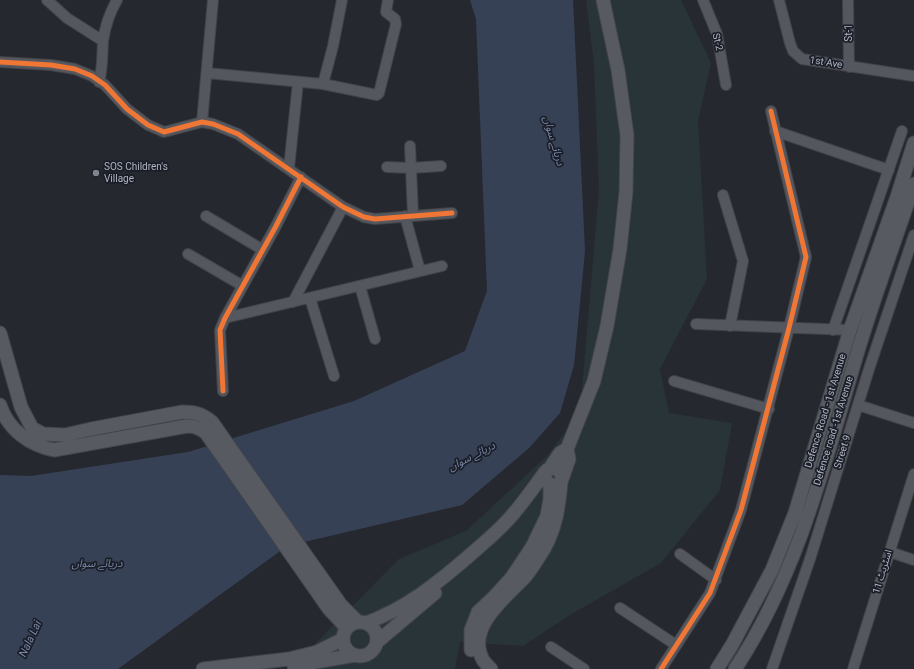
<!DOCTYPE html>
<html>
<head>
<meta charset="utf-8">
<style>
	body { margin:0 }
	canvas { display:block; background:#26282f }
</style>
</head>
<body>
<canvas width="914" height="669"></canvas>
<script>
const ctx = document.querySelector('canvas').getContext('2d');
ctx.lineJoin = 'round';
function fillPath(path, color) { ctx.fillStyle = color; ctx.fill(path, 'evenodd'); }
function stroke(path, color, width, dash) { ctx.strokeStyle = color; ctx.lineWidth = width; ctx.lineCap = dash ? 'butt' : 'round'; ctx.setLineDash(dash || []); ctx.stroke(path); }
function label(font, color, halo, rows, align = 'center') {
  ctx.font = font + ' Roboto,"Noto Sans Arabic",sans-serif'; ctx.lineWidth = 3.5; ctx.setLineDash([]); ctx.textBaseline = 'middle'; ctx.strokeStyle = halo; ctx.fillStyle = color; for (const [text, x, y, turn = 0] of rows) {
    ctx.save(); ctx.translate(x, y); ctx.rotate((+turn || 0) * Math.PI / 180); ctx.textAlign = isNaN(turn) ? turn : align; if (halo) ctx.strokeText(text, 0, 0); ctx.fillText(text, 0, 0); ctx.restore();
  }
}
const green = new Path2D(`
	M586,0H681L711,63L698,121L707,279L660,369L669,413L732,423L720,490L661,563L570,615L523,646L460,642L455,669H290L399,559L466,531L548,455L580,412L599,190L594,64Z`);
const water = new Path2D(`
	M470,0H573L585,251L574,365L560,413L529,448L462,505L287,546L118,669H0V475L31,476L188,452L354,401L465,351L487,291L476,19Z`);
const minor = new Path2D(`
	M47,0L67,18L103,41
	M703,0L717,34L726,85
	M779,0L790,43L793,51L802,59L914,76
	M848,0L849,67
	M0,62L51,65L75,69L92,76L105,85L127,109L148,125L164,132L202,122L213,124L238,134L343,207L364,217L375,219L452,213
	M207,73L323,84L333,46L342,0
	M99,82C103,67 102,56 103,41C105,27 110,12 117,0
	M323,84L377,95L379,93L396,24L395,19L386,12L388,0
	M202,122L213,0
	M775,131L889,170
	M410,146L413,215
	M387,167L411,168L441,166
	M289,168L298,82
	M723,195L743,261L730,326
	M206,216L263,250
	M405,216L420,271
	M188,254L243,286
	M360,286L375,339
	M310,298L334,376
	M293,302L343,207
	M225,318L442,266
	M696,324L850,330
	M833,330L902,131
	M674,381L769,409
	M223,391L220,330L225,318L276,226L301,177
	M858,405L914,423
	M890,552L914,560
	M680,554L716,580
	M620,608L676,645
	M551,647L584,669
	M661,669L710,593L741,510L789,328L806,257L771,111
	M772,669L810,559L870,366L914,235
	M853,669L914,474`);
const major = new Path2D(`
	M0,333L21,407L32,428L43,434L65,435L91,429L182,412C195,412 202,414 212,422L341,605L358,622
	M0,405C8,430 30,445 54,450L187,426C195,426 200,428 206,433L329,609L347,628
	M550,468L560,453L567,449
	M562,476L559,470L553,468L547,470C541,480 551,490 561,482L569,459L567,449L594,381L607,326L620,249L626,192L627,135L618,70L603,0
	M343 639a17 17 0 1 1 34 0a17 17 0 1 1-34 0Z
	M366,623C405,609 438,583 470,555C485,542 501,529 514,513C525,500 535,486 545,472
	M377,642L435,593
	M471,650V630L478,612L494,597L512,577L532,547L547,516L550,499V485
	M294,666L355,655
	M203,669L289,659L317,652L343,639
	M491,669C488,666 485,663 483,660C465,628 506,597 525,577C532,569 538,558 544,549C556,528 559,506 561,482
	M717,669L732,645L772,570L795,513L850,330L897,197L914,143
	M735,669C798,574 825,462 857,354C874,297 895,241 914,184`);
const cycleway = new Path2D(`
	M0,62L51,65L75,69L92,76L105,85L127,109L148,125L164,132L202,122L213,124L238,134L343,207L364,217L375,219L452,213
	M223,391L220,330L225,318L276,226L301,177
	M661,669L710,593L741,510L789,328L806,257L771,111`);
const markers = [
	[96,173,4,"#7f838d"]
];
const streetNames = [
	["St-1",849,33,-90],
	["St-2",717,42,77],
	["1st Ave",826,63,9],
	["Defence Road - 1st Avenue",826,411,-73],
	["Defence road -1st Avenue",834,431,-73],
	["Street 9",843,452,-73],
	["اسٹریٹ 11",883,572,-73]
];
const poiNames = [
	["SOS Children's",104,167],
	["Village",104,179]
];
const waterNames = [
	["دریائے سواں",553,141,74],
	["دریائے سواں",472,457,-27],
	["دریائے سواں",97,564],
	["Nala Lai",31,639,-65]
];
fillPath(green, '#283437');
fillPath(water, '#374156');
stroke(minor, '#414348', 12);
stroke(major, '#43454c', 15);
stroke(minor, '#55575e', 10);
stroke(major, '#575a60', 13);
stroke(cycleway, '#f07635', 5);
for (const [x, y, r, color] of markers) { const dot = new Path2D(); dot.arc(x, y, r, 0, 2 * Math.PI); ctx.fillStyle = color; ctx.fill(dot); stroke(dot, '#1a1e28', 1.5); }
label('10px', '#afb4c0', '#1a1e28', streetNames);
label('10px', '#afb4c0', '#1a1e28', poiNames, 'left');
label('italic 11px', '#7b88a5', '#1a1e28', waterNames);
</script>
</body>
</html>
